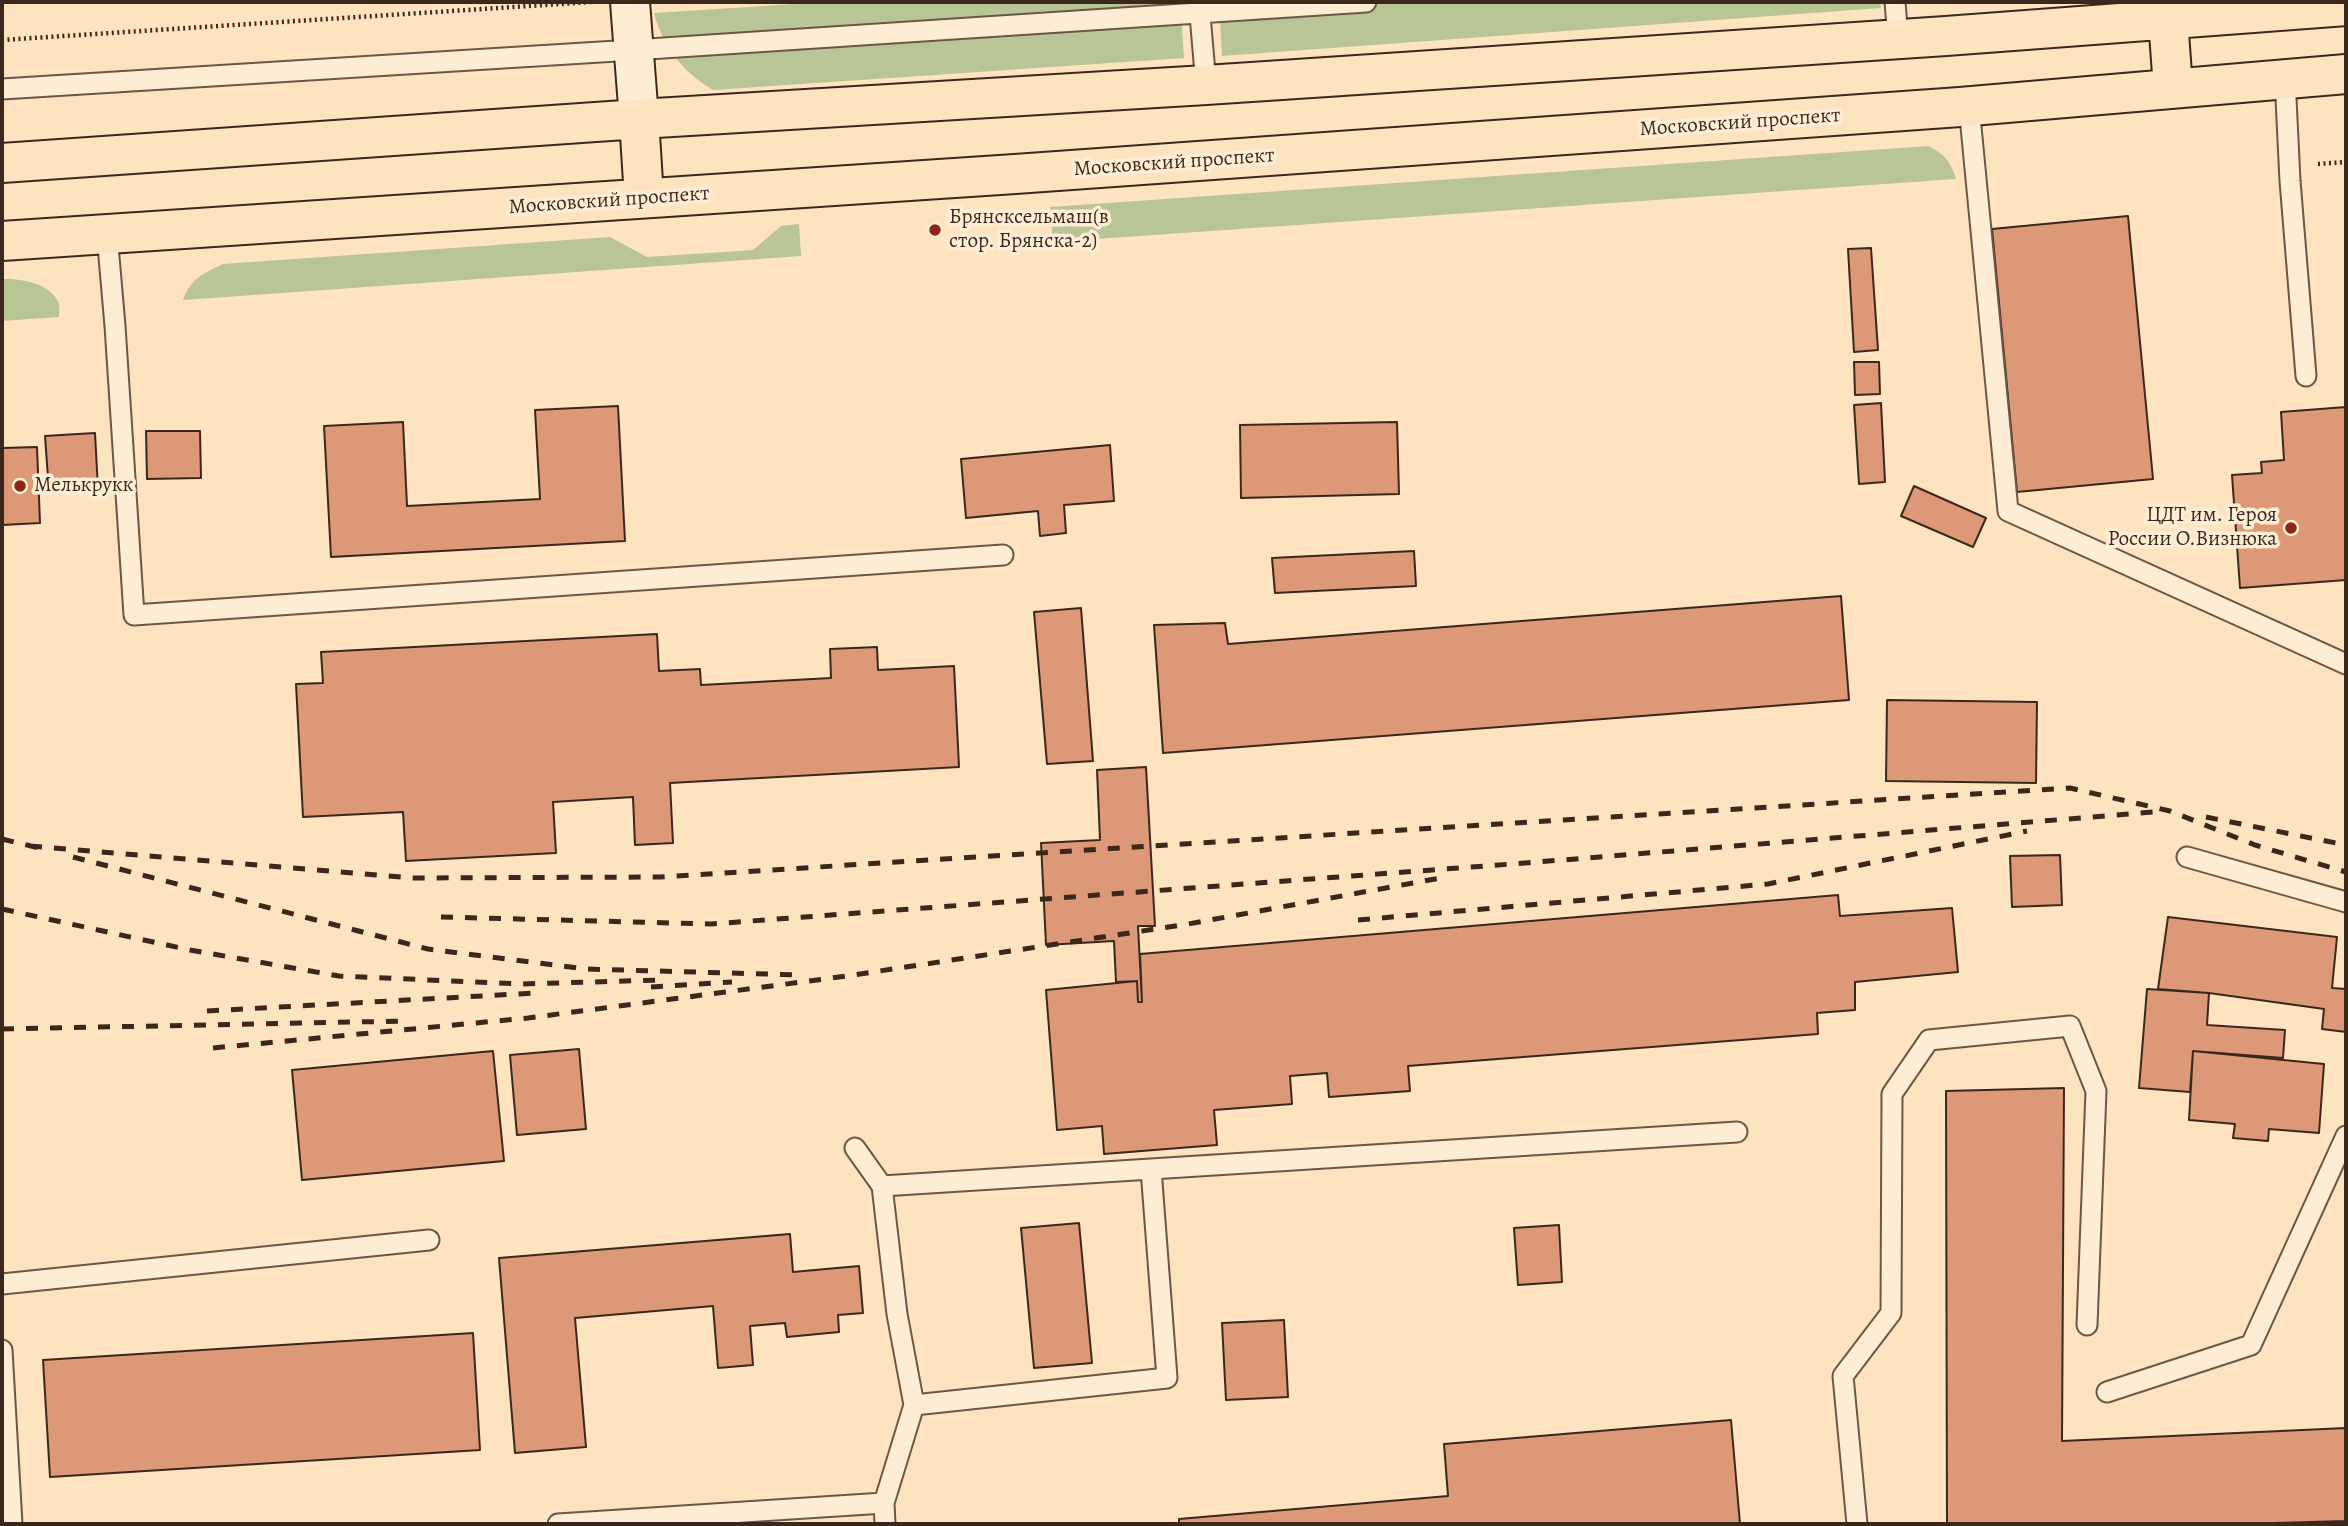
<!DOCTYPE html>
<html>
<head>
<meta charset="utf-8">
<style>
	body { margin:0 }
	#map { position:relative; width:2348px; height:1526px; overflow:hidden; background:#fde3bf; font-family:Alegreya,serif }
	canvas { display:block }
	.frame { position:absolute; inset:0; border:4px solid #3b281d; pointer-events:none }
</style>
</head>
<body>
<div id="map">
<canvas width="2348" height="1526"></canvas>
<div class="frame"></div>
</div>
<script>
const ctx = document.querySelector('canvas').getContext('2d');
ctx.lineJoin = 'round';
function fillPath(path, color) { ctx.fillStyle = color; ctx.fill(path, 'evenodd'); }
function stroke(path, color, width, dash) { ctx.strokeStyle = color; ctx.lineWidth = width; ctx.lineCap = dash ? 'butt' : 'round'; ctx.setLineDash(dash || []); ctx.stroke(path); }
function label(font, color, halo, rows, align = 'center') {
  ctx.font = font + ' Alegreya,serif'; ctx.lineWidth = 7; ctx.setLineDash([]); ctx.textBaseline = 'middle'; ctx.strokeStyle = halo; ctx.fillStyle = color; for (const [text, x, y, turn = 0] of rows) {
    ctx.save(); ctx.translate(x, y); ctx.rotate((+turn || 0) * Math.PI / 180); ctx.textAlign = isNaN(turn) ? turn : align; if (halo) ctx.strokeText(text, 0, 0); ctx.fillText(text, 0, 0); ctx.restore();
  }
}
const green = new Path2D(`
	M826,2H1180L1184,58L713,90C683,72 663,47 654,13Z
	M1219,2H1880L1881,8L1222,56Z
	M1929,146C1945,155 1951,162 1956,179L1053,242L1050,207Z
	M799,224L801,256L183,300C190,279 204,273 223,264L610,237L647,257L753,250L781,226Z
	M2,279C20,278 52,283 59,304C60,308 59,312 59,317L2,321Z`);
const building = new Path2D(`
	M2128,216L2153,479L2017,492L1992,229Z
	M1871,248L1878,350L1854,352L1848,249Z
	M1854,362H1879L1880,394L1855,395Z
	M1881,403L1885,482L1859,484L1854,405Z
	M618,406L625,541L331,557L324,426L403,422L407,506L540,499L535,410Z
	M2346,407V580L2240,588L2232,475L2262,473L2261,462L2284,460L2281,412Z
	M1397,422L1399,494L1241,498L1240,425Z
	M146,431H200L201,478L147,479Z
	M95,433L98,489L49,492L45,436Z
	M1110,445L1114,501L1064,505L1066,533L1040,536L1038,511L966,518L961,459Z
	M37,447L40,523L2,525V448Z
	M1914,486L1986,518L1973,547L1901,516Z
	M1414,551L1416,586L1275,593L1272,558Z
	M1841,596L1849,700L1163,753L1154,625L1225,623L1228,644Z
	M1081,608L1093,761L1047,764L1034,612Z
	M657,634L659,671L700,669L701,685L831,678L830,649L877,647L878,670L954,666L959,767L670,783L673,843L635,845L633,797L553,802L556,853L406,861L403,812L303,817L296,684L323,683L321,652Z
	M1887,700L2037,702L2036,783L1886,781Z
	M1146,767L1155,926H1138L1142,1002H1138L1137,981L1116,982L1114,941L1046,945L1041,843L1100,840L1097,770Z
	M2060,855L2062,905L2012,907L2010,856Z
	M1838,895L1840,916L1952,908L1958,972L1855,982V1010L1817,1013L1818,1034L1408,1066L1410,1091L1329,1097L1327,1073L1290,1076L1292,1104L1214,1110L1217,1145L1104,1154L1102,1126L1057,1130L1046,990L1137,981L1138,1002H1142L1140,954Z
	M2168,917L2337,937L2332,988L2346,989V1032L2322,1029L2324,1009L2209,993L2158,989Z
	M2147,989L2209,993L2207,1025L2285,1030L2283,1058L2193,1051L2190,1092L2139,1088Z
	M579,1049L586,1129L517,1135L510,1055Z
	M493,1051L504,1161L302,1180L292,1070Z
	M2193,1051L2324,1064L2319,1133L2269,1129L2268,1141L2233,1138L2235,1124L2189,1120Z
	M2064,1088L2062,1441L2346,1428V1521L2239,1524H1947L1946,1091Z
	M1079,1223L1092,1363L1034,1368L1021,1228Z
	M1559,1225L1562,1282L1518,1285L1514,1228Z
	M790,1234L793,1272L859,1266L863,1313L838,1315L839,1332L787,1337L785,1323L750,1326L753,1365L718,1368L713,1306L575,1318L586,1447L515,1453L499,1258Z
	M1284,1320L1288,1397L1226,1400L1222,1323Z
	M473,1333L480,1450L50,1477L43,1360Z
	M1731,1420L1740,1524H1179V1519L1448,1496L1444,1444Z`);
const path = new Path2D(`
	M2,40L591,2
	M2318,164L2346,162`);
const lane = new Path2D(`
	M1895,2L1898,39
	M1199,3L1206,85
	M2285,78L2290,181L2306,376
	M2,89L633,50L1366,2
	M1969,106L2008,511L2346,664
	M107,234L115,326L134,615L1003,555
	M2187,857L2346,902
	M855,1148L882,1186L897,1314L914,1405L884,1503
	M1151,1169L1737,1132
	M882,1186L1151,1169L1167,1378L914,1405
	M2,1284L429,1240
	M2,1350L12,1524
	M2107,1392L2251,1345L2346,1136
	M558,1524L884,1503L885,1524
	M1857,1524L1843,1376L1891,1313L1892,1094L1929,1040L2070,1026L2096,1091L2087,1325`);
const secondary = new Path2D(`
	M630,2L639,119`);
const primary = new Path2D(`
	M2168,19L2173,88
	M639,119L644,198
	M2,163L639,119L1206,85L1946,36L2346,6
	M2,241L1015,174L1960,107L2346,74`);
const rail = new Path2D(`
	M2206,817L2346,845
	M2,839L39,848
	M30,846L412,878L660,877L2070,788L2170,811L2255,845L2346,872
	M73,857L428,949L586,969L802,975
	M2,909L190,950L339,976L520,984L662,980
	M441,917L711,924L1525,863L2154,812
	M1358,920L1768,884L2027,831
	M651,987L732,982
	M207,1011L536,993
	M2,1029L406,1021
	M213,1048L528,1018L847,976L1188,924L1446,877`);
const markers = [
	[935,230,7,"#8f2418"],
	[20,486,7,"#8f2418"],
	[2291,528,7,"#8f2418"]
];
const streetNames = [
	["Московский проспект",1740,123,-4],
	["Московский проспект",1174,163,-4],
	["Московский проспект",609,201,-4]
];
const poiNames = [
	["Брянсксельмаш(в",949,218],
	["стор. Брянска-2)",949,242],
	["Мелькрукк",34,486],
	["ЦДТ им. Героя",2277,516,"right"],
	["России О.Визнюка",2277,540,"right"]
];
fillPath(green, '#b9c597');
fillPath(building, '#dc9877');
stroke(building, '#3b281d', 2);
stroke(lane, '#6c5746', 23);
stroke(secondary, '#3b281d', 42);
stroke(primary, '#3b281d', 42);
stroke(path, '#3b281d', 4.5, [2, 3.5]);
stroke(lane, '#feedd5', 19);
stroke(secondary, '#feedd5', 38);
stroke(primary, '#fde3bf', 38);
stroke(rail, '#3b281d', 5, [12, 12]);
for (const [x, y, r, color] of markers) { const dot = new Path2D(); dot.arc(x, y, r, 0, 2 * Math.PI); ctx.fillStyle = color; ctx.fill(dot); stroke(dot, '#feedd5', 2.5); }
label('21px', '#3b281d', '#feedd5', streetNames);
label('21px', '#3b281d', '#feedd5', poiNames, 'left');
</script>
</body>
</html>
